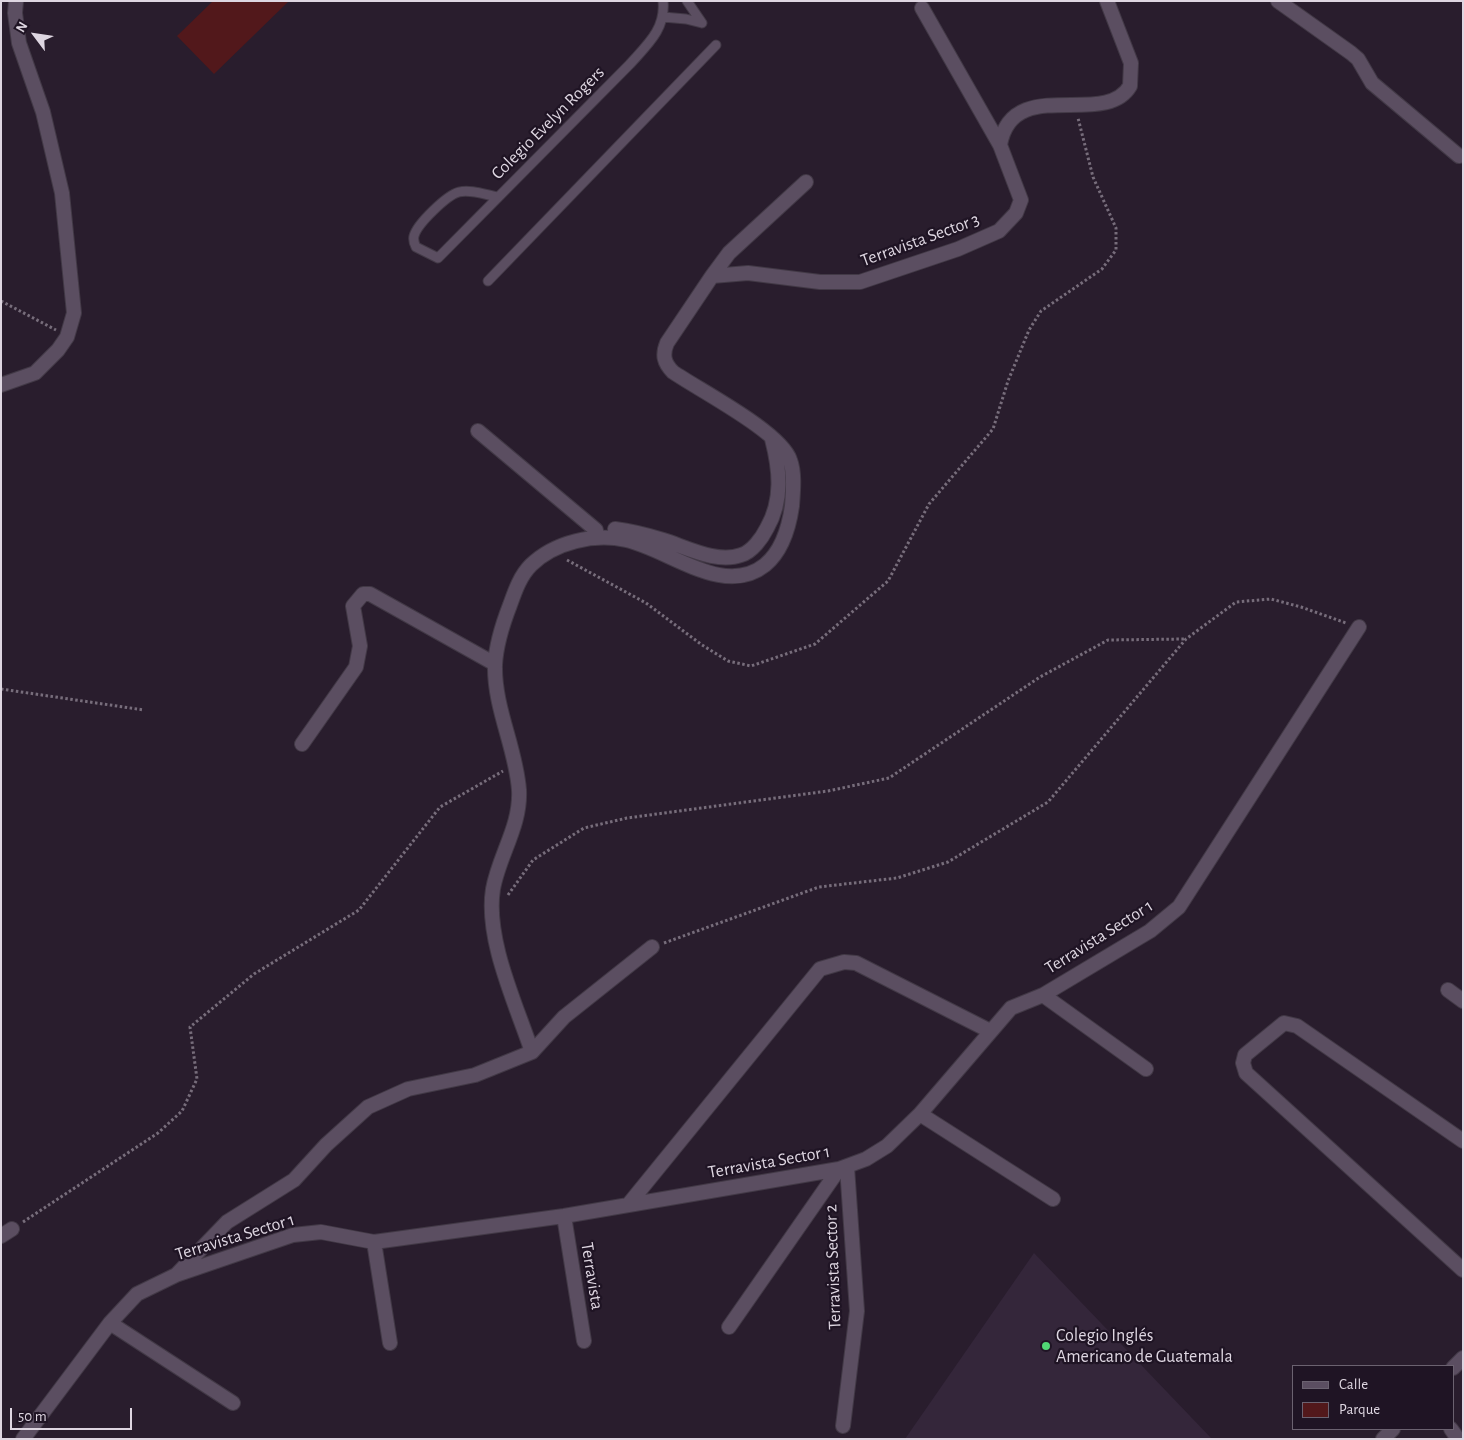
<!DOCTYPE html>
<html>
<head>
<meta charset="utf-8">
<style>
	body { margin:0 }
	#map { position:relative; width:1464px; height:1440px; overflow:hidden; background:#291d2d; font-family:"Alegreya Sans",sans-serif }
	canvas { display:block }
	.frame { position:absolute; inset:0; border:2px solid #ded6e1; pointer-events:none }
	.legend { position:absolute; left:1292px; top:1365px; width:162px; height:65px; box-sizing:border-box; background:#1f1424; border:1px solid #6b6270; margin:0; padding:6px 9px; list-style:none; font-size:15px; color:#ded6e1 }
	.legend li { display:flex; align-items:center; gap:10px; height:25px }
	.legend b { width:25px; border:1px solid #6b6270 }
	.north { position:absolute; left:10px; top:10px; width:50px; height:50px; -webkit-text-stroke:4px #1f1424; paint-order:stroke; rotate:301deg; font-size:14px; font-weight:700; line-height:20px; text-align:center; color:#ded6e1 }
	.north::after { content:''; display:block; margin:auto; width:18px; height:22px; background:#ded6e1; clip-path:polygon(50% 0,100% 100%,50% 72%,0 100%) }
	.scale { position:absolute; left:10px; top:1408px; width:122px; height:22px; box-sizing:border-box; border:2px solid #ded6e1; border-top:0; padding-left:6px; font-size:15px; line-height:18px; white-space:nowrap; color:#ded6e1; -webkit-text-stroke:4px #1f1424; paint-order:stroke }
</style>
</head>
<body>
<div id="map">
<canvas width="1464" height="1440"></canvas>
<div class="frame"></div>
<ul class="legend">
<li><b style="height:6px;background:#5b4e61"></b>Calle</li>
<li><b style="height:14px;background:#52181b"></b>Parque</li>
</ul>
<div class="north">N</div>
<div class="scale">50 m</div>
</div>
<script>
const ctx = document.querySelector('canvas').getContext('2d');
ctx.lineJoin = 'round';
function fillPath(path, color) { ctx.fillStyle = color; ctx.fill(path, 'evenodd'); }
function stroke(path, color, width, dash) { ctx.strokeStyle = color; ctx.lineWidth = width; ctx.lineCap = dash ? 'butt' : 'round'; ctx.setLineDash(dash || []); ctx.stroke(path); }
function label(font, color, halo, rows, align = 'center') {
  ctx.font = font + ' "Alegreya Sans",sans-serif'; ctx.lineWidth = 4.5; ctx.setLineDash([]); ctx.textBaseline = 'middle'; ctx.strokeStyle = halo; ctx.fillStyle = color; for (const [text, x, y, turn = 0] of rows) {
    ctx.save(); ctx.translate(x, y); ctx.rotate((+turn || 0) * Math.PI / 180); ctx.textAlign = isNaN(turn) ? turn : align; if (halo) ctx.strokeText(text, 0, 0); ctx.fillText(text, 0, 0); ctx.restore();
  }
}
const built = new Path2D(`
	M1034,1253L1212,1439H905Z`);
const green = new Path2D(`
	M213,1H289L214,74L177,36Z`);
const path = new Path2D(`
	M1,301L56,330
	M567,560L646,603L702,645L728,661L751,666L815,644L888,581L929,504L993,429L1008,381L1029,330L1041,311L1102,269L1116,250V228L1093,177L1078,118
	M1,689L144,710
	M508,895L533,860L584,828L627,818L828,791L889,778L1040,677L1108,640L1185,639
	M664,943L819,887L897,878L948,862L1048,802L1186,639L1236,602L1271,599L1301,607L1346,623
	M23,1222L158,1133L182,1111L197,1079L190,1027L254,974L359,910L440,807L503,771`);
const service = new Path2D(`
	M687,1L702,23
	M663,17L686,19L702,23
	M498,197C486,195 471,189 459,192C447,195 417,224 414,236C413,240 414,243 416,247L438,258L630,64C647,45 666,29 663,1
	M488,281L716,45`);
const minor = new Path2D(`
	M1278,1L1351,53L1358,59L1372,83L1459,156
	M922,8L1000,145
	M712,276L729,253L806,182
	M1,385L35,373L58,350L67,337L74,313L62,193L43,112L19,43L15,13L16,1
	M478,431L596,530
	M615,529C631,531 647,535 663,540C686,547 717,564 741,555C752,552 762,538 767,528C783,500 780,470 772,439
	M302,744L356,667L360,646L353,606L363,594H370L495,664
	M1448,990L1463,1001
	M1043,995L1146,1069
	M532,1052C516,1004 485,939 493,889C499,855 521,826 519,790C516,748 494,708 495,665C496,645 503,623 510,605C515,591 520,576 531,565C555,542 594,533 626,540C668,549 724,598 765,565C782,551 789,527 792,506C793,492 795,473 790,460C781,432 699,390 673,372C664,363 662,355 667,343L712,276L748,273L820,282H860L958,249L999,231L1016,213L1021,200L1000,145C1012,74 1105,129 1130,86L1131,63L1107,1
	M920,1114L1053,1199
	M1463,1141L1297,1026L1284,1023L1245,1055L1243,1063L1246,1073L1463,1270
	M628,1205L820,969L844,962L856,963L990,1031
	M564,1216L584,1341
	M1,1236L12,1229
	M374,1242L390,1343
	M177,1274L227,1222L294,1180L326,1145L368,1107L408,1089L475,1075L532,1052L564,1017L652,947
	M110,1323L233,1403
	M729,1327L839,1169
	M1453,1368L1463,1358
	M843,1426L857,1311L847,1167
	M1451,1429L1458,1439
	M23,1439L110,1323L137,1294L176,1275L293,1235L321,1232L374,1242L564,1216L839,1169L866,1159L887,1146L920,1114L1011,1008L1043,995L1150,931L1179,907L1359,627
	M1383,1439L1393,1429`);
const markers = [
	[1046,1346,5,"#50d674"]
];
const streetNames = [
	["Colegio Evelyn Rogers",548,123,-45],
	["Terravista Sector 3",920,240,-20],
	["Terravista Sector 1",1099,937,-32],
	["Terravista Sector 1",769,1162,-10],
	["Terravista Sector 1",235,1237,-17],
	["Terravista Sector 2",833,1267,-92],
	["Terravista",592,1276,81]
];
const poiNames = [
	["Colegio Inglés",1056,1336],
	["Americano de Guatemala",1056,1357]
];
fillPath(built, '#34263a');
fillPath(green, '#52181b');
stroke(service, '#423946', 11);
stroke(minor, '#423946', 16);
stroke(path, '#776d7b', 3, [2.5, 2.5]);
stroke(service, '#5b4e61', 9);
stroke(minor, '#5b4e61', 14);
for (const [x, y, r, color] of markers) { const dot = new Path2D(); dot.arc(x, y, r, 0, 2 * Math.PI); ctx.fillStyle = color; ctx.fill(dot); stroke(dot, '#1f1424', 2); }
label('18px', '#ded6e1', '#1f1424', streetNames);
label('18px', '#ded6e1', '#1f1424', poiNames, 'left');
</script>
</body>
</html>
